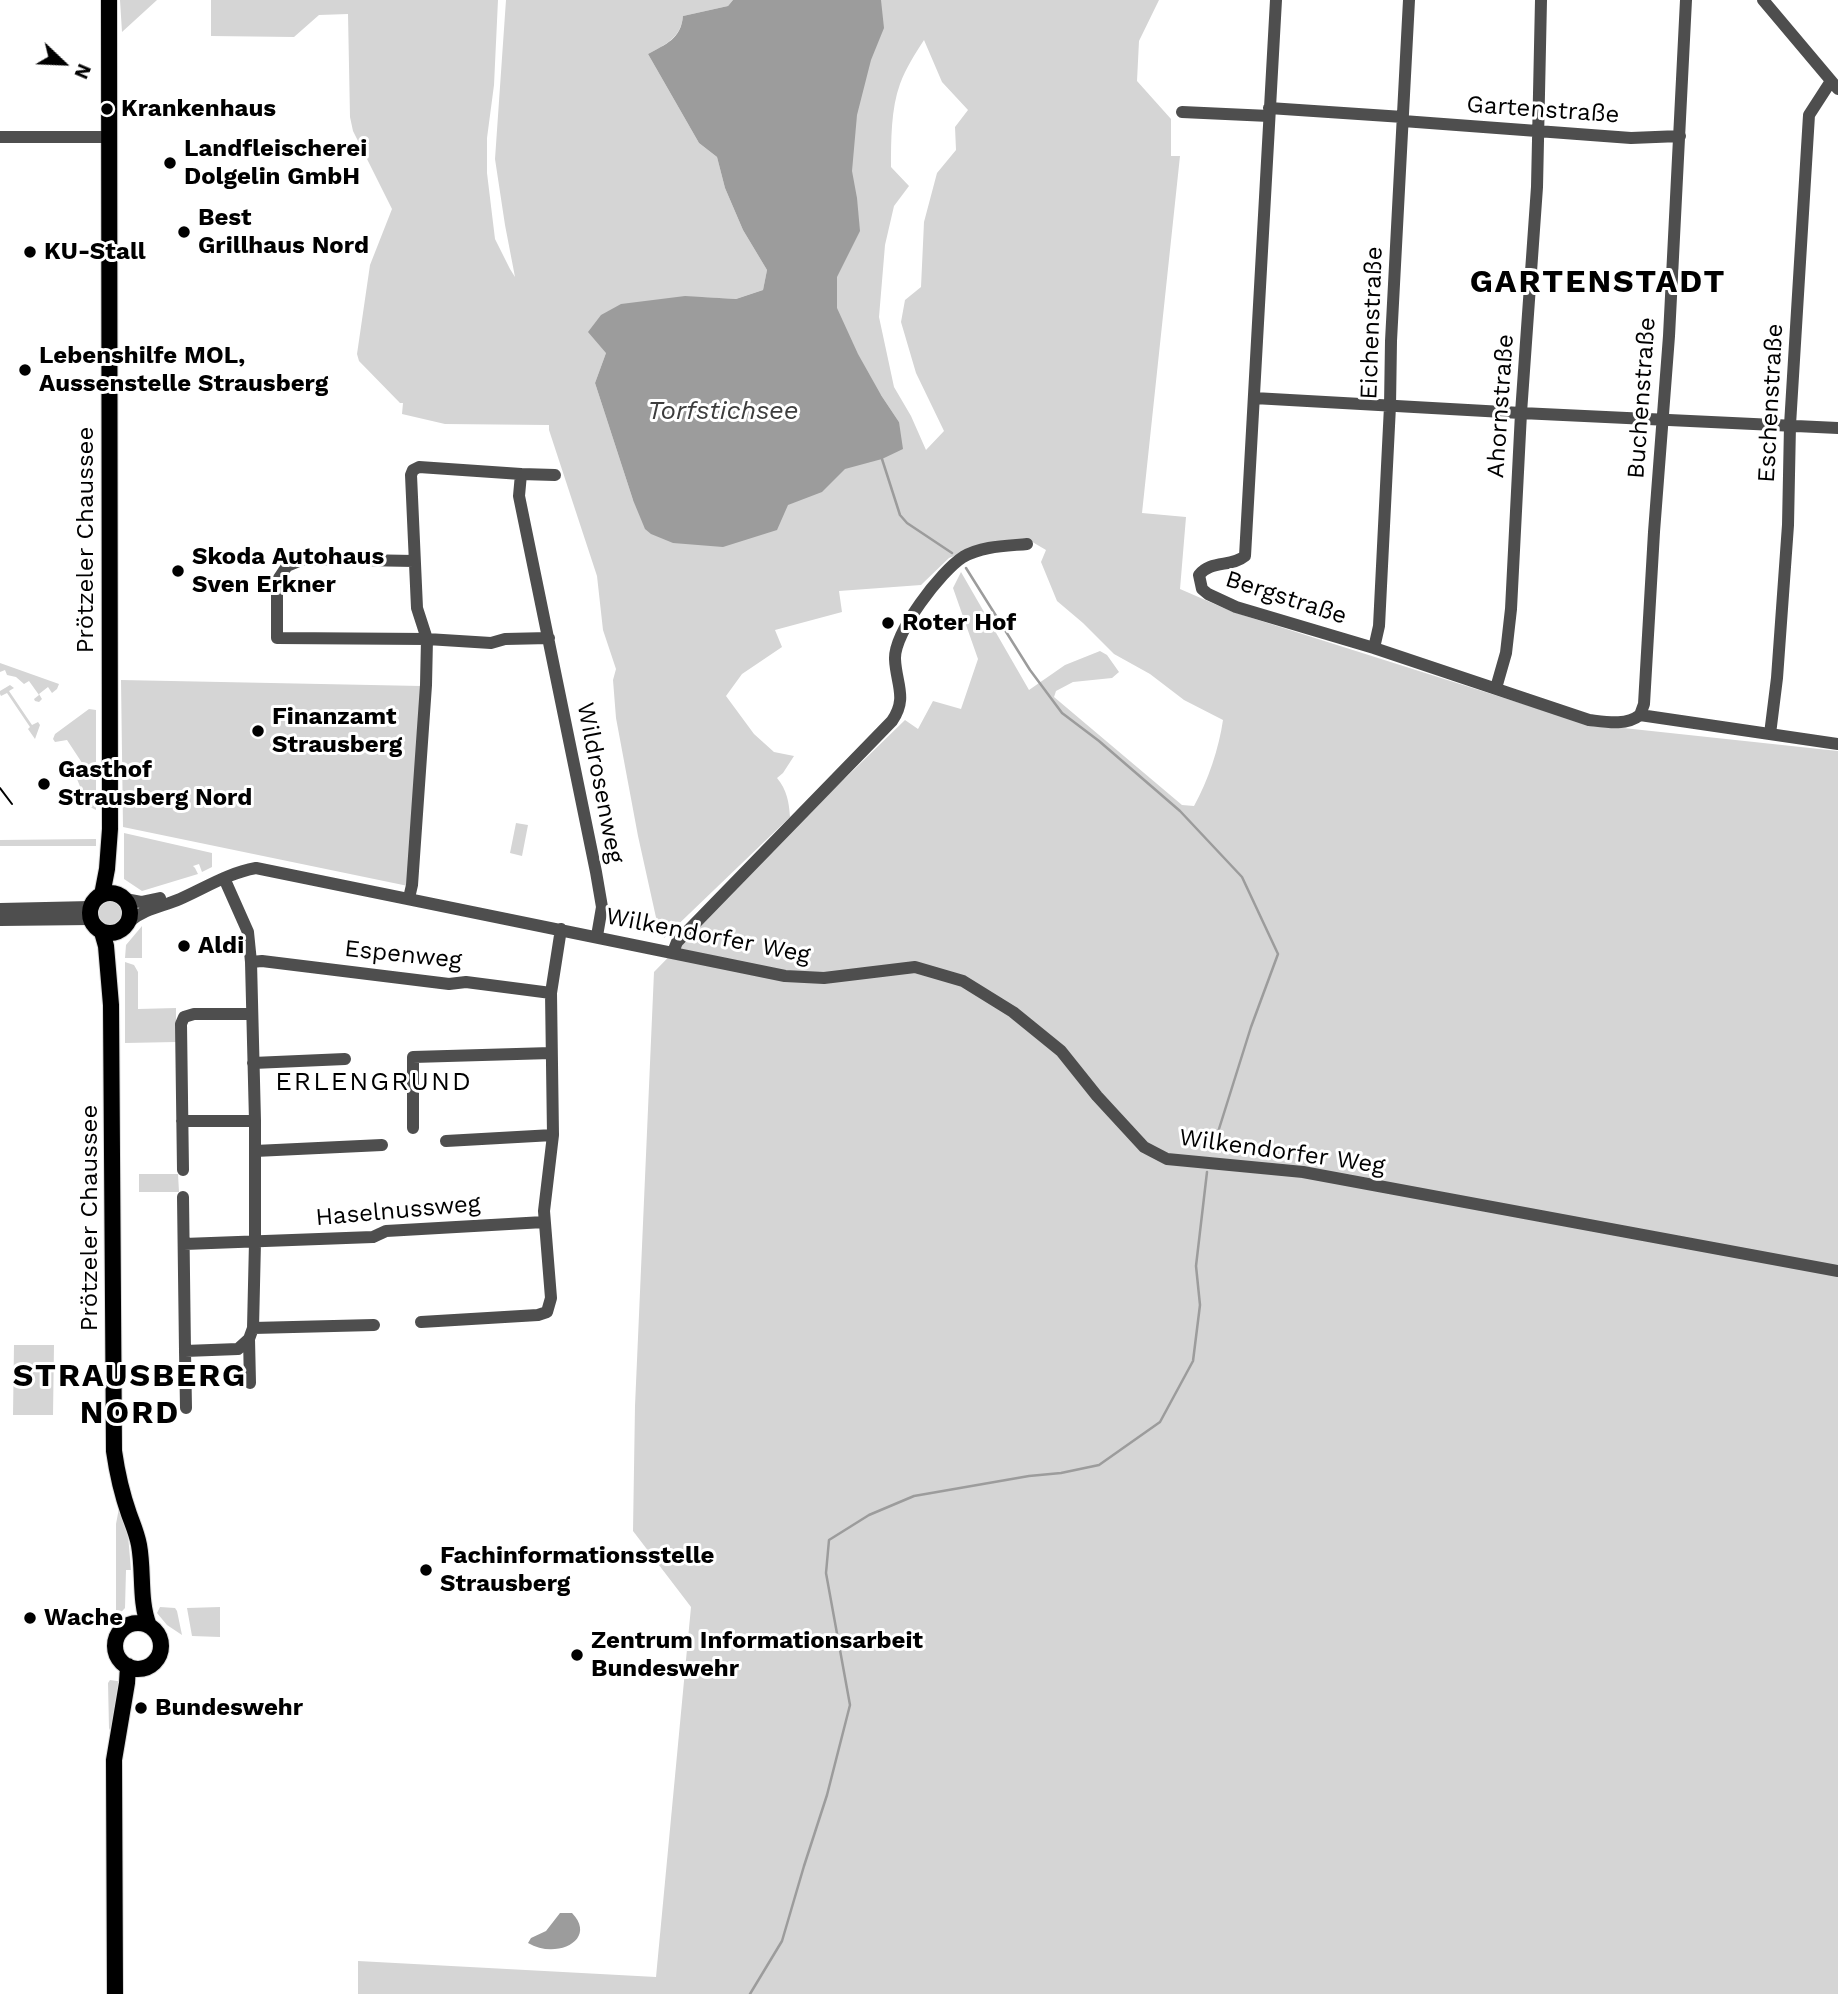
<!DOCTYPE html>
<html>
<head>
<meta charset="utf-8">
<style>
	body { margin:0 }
	#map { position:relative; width:1838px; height:1994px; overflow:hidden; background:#fff; font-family:"Work Sans",sans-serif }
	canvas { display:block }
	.north { position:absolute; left:28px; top:28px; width:70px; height:70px; -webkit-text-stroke:5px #fff; paint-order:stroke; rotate:113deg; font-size:19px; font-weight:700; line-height:28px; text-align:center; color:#000 }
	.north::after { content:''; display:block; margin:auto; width:24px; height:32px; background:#000; clip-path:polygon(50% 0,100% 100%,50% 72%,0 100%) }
</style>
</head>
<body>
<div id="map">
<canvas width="1838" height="1994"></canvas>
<div class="north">N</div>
</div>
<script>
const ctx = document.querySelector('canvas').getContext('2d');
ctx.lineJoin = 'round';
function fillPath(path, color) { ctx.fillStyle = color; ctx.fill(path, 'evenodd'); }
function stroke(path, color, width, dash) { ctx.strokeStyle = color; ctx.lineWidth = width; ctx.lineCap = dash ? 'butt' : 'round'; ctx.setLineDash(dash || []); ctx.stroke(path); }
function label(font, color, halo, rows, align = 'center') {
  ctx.font = font + ' "Work Sans",sans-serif'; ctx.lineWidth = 6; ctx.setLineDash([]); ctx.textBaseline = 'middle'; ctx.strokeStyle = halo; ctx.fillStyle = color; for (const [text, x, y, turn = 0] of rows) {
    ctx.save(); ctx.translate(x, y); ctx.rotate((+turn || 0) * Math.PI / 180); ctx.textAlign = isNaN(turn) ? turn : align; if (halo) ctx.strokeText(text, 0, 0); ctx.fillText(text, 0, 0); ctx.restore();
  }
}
const green = new Path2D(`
	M120,0H157L122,32Z
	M211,0H498L494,85L487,138V173L495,239L510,269L515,277L505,225L495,159L506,0H733L728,6L683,16C681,38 666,44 648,54L699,143L717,157L725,188L743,230L767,270L763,290L736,299L699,297L606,353L595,383L633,500L787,505L899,422L881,395L861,391L829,368L856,0H1159L1139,41L1137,81L1171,119V156H1180L1142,513L1186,517L1180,589L1233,612L1586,724L1838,751V1994H358V1961L656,1977L691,1607L633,1531L635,1406L654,972L795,827L905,720L918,729L933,701L961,709L978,659L953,588L961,572L1029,690L1065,665L1100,651L1107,655L1119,672L1112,678L1073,682L1056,691L1054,697L1182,805L1194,806C1208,781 1219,748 1223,720L1184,700L1150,674L1114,654L1083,623L1057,601L1041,562L1046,550L1029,540L972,549L949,558L921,585L839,591L842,612L775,630L782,647L742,674L726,696L754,734L774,752L794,756L783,773L777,778C787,790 789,802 790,817L664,938L663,934L659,931L638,836L616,718L613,680L616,669L603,630L597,576L549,430V425L445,424L402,414L403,403H400L359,361L357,354L370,265L392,209L353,131L350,117L348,14L319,15L294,37L211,36ZM924,40L942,82L968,110L955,127L956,150L937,173L924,222L921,287L905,300L901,322L916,373L944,431L926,450L911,416L894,387L879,317L885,245L894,206L909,186L891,167C891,141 891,108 900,84C906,68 915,54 924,40Z
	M0,663L59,684L57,689L52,693L48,687L39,694L42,699L39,702L35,701L34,699L39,695L29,681L24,684L16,677L7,675L5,670L0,672Z
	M121,680L421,686L408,886L123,827Z
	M10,685L14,688L9,691L32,725L38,722L40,725L35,739L28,729L30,727L7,693L1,696L0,694V691Z
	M89,709L96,710V810L88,806L77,779L90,775L67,740L55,742L53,739L55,734Z
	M516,823L528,825L522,856L510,853Z
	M124,833L212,853V867L202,872L199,864L193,866L195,868L198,874L142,891L124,879Z
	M96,839V846H0V840Z
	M97 913a14 14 0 1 1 28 0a14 14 0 1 1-28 0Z
	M142,926V958H125L126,945Z
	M125,962L134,965L138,972V1009L176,1008V1042L125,1043Z
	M139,1174H178L179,1192H139Z
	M14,1345H54L53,1415H13Z
	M119,1508L128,1535L131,1570H126L125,1608L112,1622L116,1611V1524Z
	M160,1607L175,1608L177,1611L182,1635L167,1625L157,1613Z
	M220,1607V1637L192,1636L187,1608Z
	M110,1680L124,1682L114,1740L109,1728L108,1683Z`);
const water = new Path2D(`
	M733,0H881L884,28L871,60L857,115L852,171L857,198L860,231L837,277V308L858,354L881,395L899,422L903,449L882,459L845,469L822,492L788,505L777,530L723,547L673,543L651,534L645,529L633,500L595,383L606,353L588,332L601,315L621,304L685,296L736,299L763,290L767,270L743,230L725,188L717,157L699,143L648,54C666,44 681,39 683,16L728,6Z
	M560,1913H572C598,1940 556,1960 528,1943L531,1938L546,1931Z`);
const stream = new Path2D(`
	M882,459L900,515L907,523L952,553
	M966,568L1030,670L1062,713L1099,741L1180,811L1242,877L1278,954L1251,1027L1213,1148
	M750,1994L782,1941L804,1866L827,1795L850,1705L826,1573L829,1540L869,1515L914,1496L1029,1476L1061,1473L1099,1465L1160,1422L1193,1361L1200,1305L1196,1266L1207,1172`);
const minor = new Path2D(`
	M1276,0L1245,556C1232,567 1210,560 1199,575L1202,589L1208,594L1236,607L1374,648L1589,720C1606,722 1626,726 1640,715L1838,744
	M1763,0L1838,89
	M1269,108L1403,117
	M1182,112L1269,116
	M1403,121L1631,138L1680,136
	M0,137H107
	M1254,398L1521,413L1838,428
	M521,474L555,475
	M414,561L304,559L287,566L277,581V638L427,639L491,643L505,639L549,638
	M1374,648L1379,626L1390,406L1391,341L1409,0
	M1496,688L1506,653L1511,609L1521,413L1537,187L1541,0
	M1640,715L1644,704L1654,532L1669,336L1686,0
	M1770,734L1777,678L1788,525L1790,425L1809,115L1831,81
	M224,878L248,932L251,962L255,1121V1242L253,1328L249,1339L250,1383
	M409,898L412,885L426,685L427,639L417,608L411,475L413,470L419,467L521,474L519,496L596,872L602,907L597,936
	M125,899L141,902L160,898
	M0,909L91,907
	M0,920L91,919
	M130,921C146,908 161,907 180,899C205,888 228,873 256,868L785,976L824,978L915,967L963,981L1013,1012L1061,1051L1097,1096L1144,1147L1167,1159L1303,1172L1838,1271
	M673,952L677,942L892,721C908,698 896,684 895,659C894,632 941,571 963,557C982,546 1006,546 1027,544
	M251,962L262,961L449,984L466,982L551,993
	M253,1063L345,1059
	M182,1121H255
	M413,1128V1057L551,1053
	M446,1141L553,1135
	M255,1151L382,1145
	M183,1170L181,1024L184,1017L194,1014H252
	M183,1197L185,1351L238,1349L249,1339
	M184,1244L373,1237L386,1231L544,1222
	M421,1322L538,1315L547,1312L551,1298L544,1211L553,1135L551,993L561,929
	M253,1328L374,1325
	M185,1351L186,1408`);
const major = new Path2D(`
	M90 913a20 20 0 1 1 40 0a20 20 0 1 1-40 0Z
	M102,895L107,869L110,829L109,0
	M102,932L106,946L111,1005L114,1451C117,1472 122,1494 129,1514C133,1525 137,1534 139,1545C144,1572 139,1601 149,1626
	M115 1646a23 23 0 1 1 46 0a23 23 0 1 1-46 0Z
	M115,1994L114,1760L127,1683L128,1666`);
const tram = new Path2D(`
	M0,788L12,804`);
const markers = [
	[107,109,7,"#000"],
	[170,163,7,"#000"],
	[184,232,7,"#000"],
	[30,252,7,"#000"],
	[25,370,7,"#000"],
	[178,571,7,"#000"],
	[888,623,7,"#000"],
	[258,731,7,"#000"],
	[44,784,7,"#000"],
	[184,946,7,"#000"],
	[426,1570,7,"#000"],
	[30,1618,7,"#000"],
	[577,1655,7,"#000"],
	[141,1708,7,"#000"]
];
const poiNames = [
	["Krankenhaus",121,109],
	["Landfleischerei",184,149],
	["Dolgelin GmbH",184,177],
	["Best",198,218],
	["Grillhaus Nord",198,246],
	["KU-Stall",44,252],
	["Lebenshilfe MOL,",39,356],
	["Aussenstelle Strausberg",39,384],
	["Skoda Autohaus",192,557],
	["Sven Erkner",192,585],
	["Roter Hof",902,623],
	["Finanzamt",272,717],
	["Strausberg",272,745],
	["Gasthof",58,770],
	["Strausberg Nord",58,798],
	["Aldi",198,946],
	["Fachinformationsstelle",440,1556],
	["Strausberg",440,1584],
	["Wache",44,1618],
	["Zentrum Informationsarbeit",591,1641],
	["Bundeswehr",591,1669],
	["Bundeswehr",155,1708]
];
const streetNames = [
	["Gartenstraße",1543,110,4],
	["Eichenstraße",1372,323,-88],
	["Buchenstraße",1642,398,-86],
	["Eschenstraße",1771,403,-87],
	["Ahornstraße",1501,406,-86],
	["Prötzeler Chaussee",86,540,-90],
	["Bergstraße",1286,598,18],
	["Wildrosenweg",600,783,79],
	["Wilkendorfer Weg",708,936,11],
	["Espenweg",403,955,6],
	["Wilkendorfer Weg",1282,1152,8],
	["Haselnussweg",398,1211,-5],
	["Prötzeler Chaussee",90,1218,-90]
];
const waterNames = [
	["Torfstichsee",723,411]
];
const neighbourhoodNames = [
	["ERLENGRUND",374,1082]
];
const districtNames = [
	["GARTENSTADT",1598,283],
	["STRAUSBERG",130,1377],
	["NORD",130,1414]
];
fillPath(green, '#d5d5d5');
fillPath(water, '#9c9c9c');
stroke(stream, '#9c9c9c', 2.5);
stroke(major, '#dbdbdb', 18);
stroke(minor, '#4e4e4e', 12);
stroke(major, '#000', 16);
stroke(tram, '#000', 2);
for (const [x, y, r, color] of markers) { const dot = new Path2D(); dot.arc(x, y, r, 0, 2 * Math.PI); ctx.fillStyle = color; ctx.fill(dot); stroke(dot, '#fff', 2.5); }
label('bold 24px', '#000', '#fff', poiNames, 'left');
label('24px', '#000', '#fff', streetNames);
label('italic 26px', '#3d3d3d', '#fff', waterNames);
ctx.letterSpacing = '2px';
label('26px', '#000', '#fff', neighbourhoodNames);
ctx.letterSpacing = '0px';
ctx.letterSpacing = '2px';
label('bold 32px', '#000', '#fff', districtNames);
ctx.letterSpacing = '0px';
</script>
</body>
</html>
